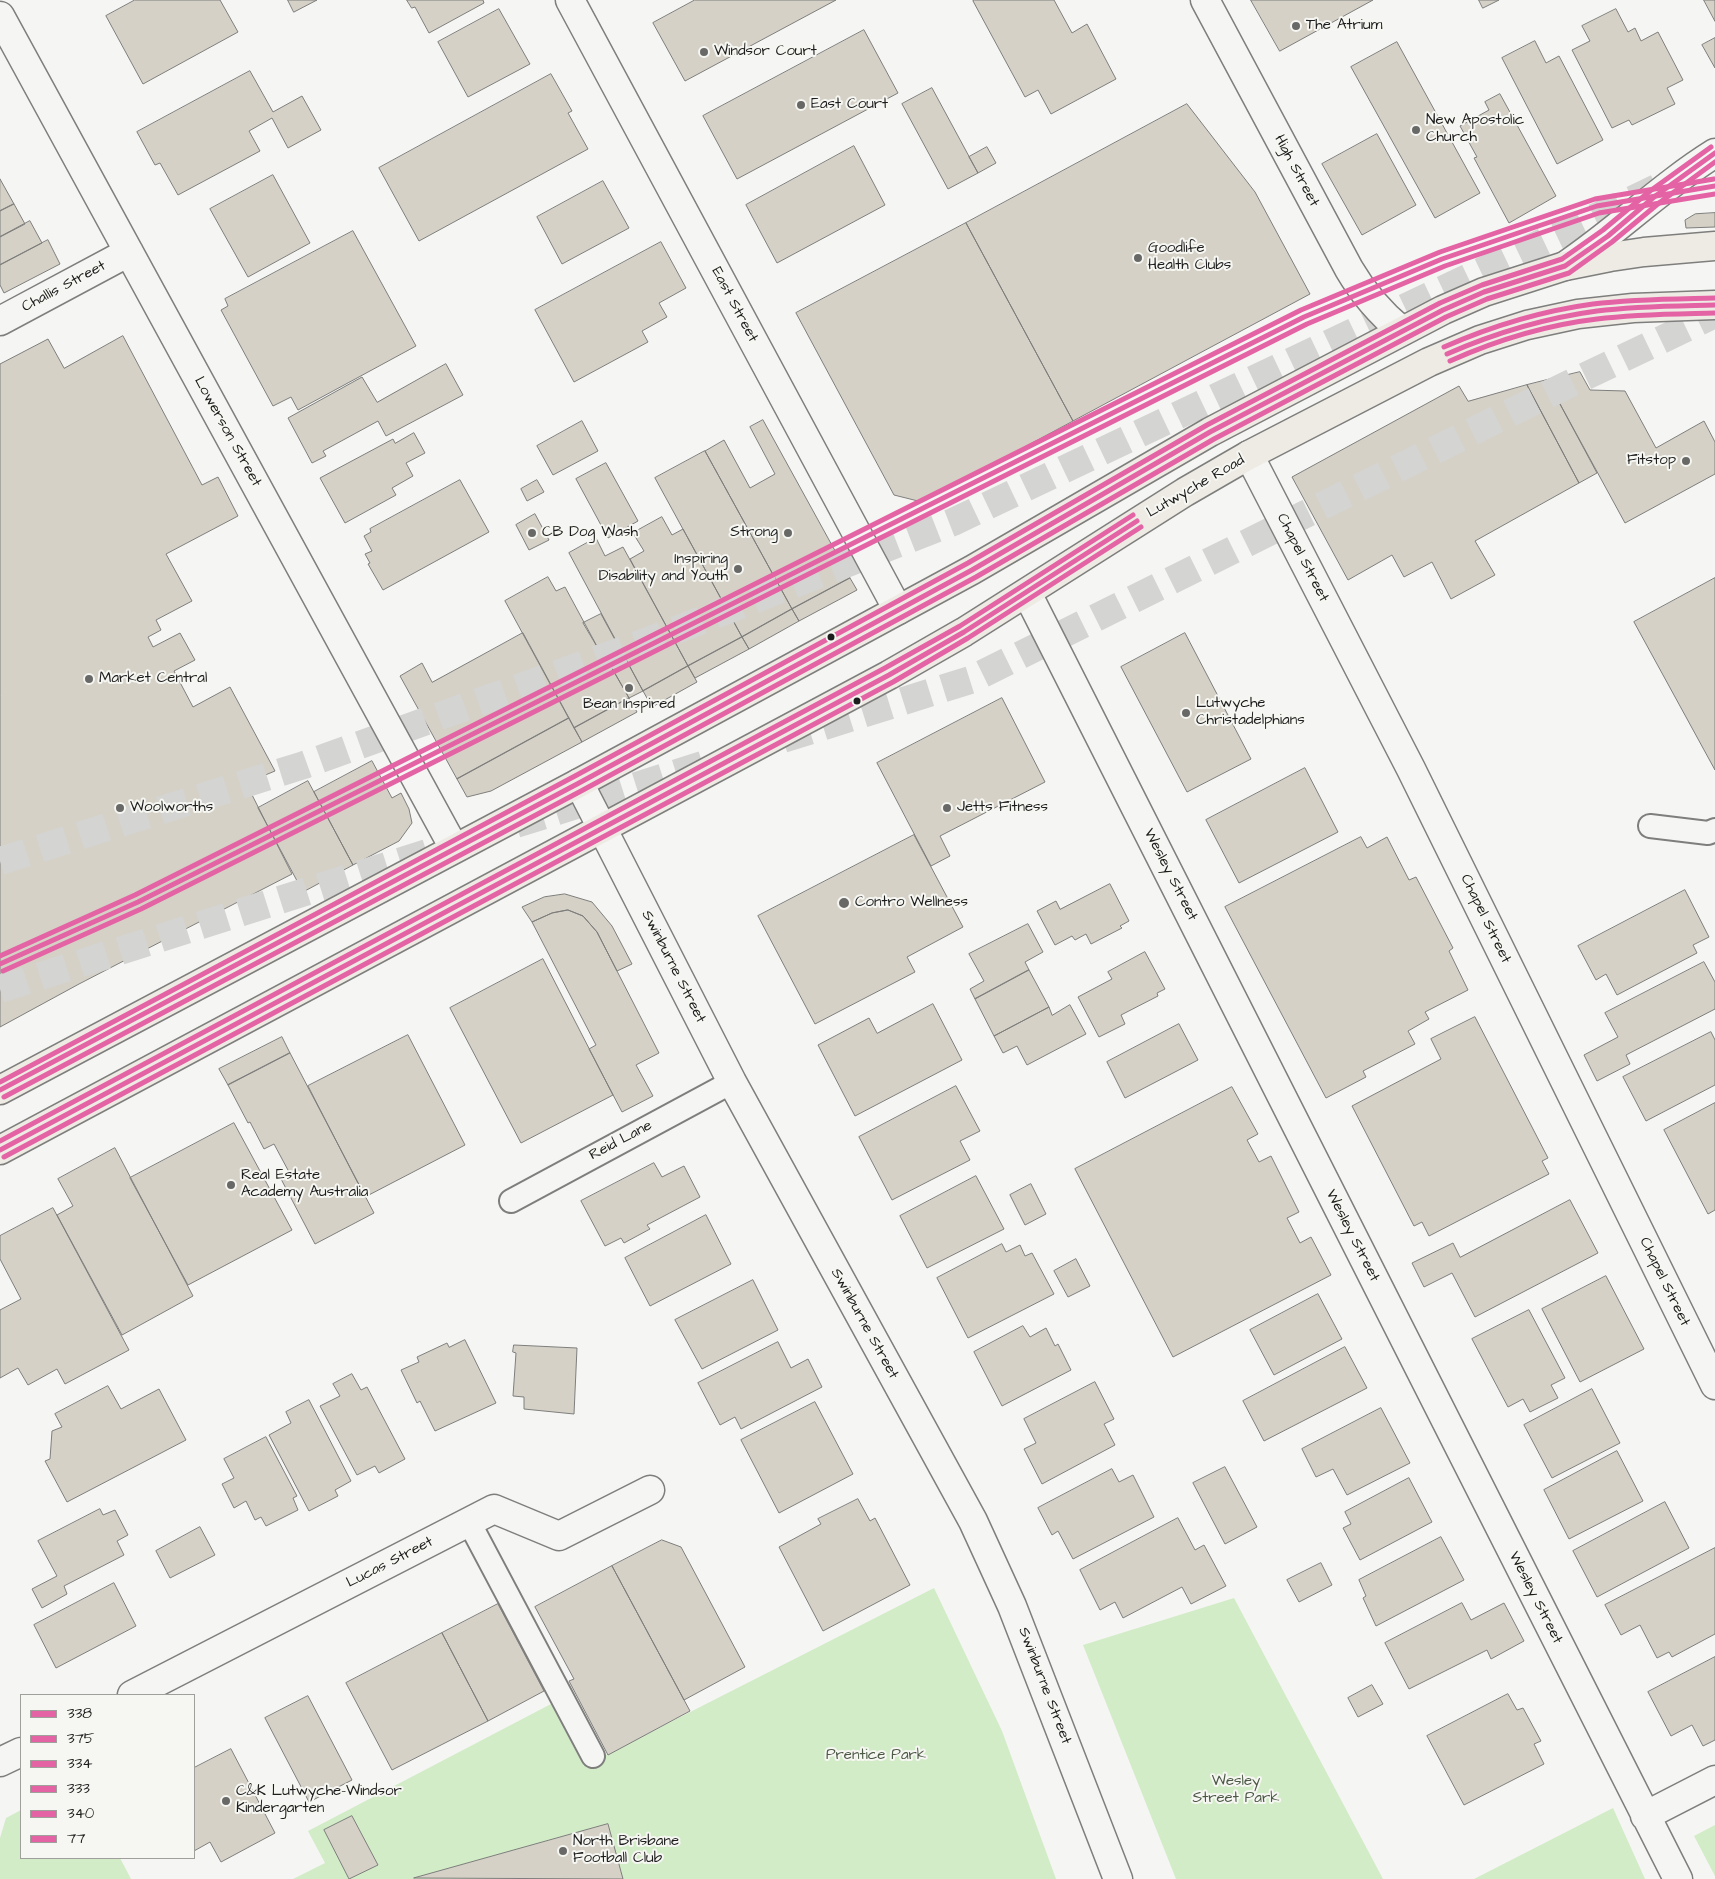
<!DOCTYPE html>
<html>
<head>
<meta charset="utf-8">
<style>
	body { margin:0 }
	#map { position:relative; width:1715px; height:1879px; overflow:hidden; background:#f5f5f3; font-family:"Architects Daughter",sans-serif }
	canvas { display:block }
	.legend { position:absolute; left:20px; top:1694px; width:175px; height:165px; box-sizing:border-box; background:#f6f6f2; border:1px solid #9f9f9c; margin:0; padding:6px 9px; list-style:none; font-size:15px; color:#1c1c1c }
	.legend li { display:flex; align-items:center; gap:10px; height:25px }
	.legend b { width:25px; border:1px solid #9f9f9c }
</style>
</head>
<body>
<div id="map">
<canvas width="1715" height="1879"></canvas>
<ul class="legend">
<li><b style="height:6px;background:#e463a4"></b>338</li>
<li><b style="height:6px;background:#e463a4"></b>375</li>
<li><b style="height:6px;background:#e463a4"></b>334</li>
<li><b style="height:6px;background:#e463a4"></b>333</li>
<li><b style="height:6px;background:#e463a4"></b>340</li>
<li><b style="height:6px;background:#e463a4"></b>77</li>
</ul>
</div>
<script>
const ctx = document.querySelector('canvas').getContext('2d');
ctx.lineJoin = 'round';
function fillPath(path, color) { ctx.fillStyle = color; ctx.fill(path, 'evenodd'); }
function stroke(path, color, width, dash) { ctx.strokeStyle = color; ctx.lineWidth = width; ctx.lineCap = dash ? 'butt' : 'round'; ctx.setLineDash(dash || []); ctx.stroke(path); }
function label(font, color, halo, rows, align = 'center') {
  ctx.font = font + ' "Architects Daughter",sans-serif'; ctx.lineWidth = 4; ctx.setLineDash([]); ctx.textBaseline = 'middle'; ctx.strokeStyle = halo; ctx.fillStyle = color; for (const [text, x, y, turn = 0] of rows) {
    ctx.save(); ctx.translate(x, y); ctx.rotate((+turn || 0) * Math.PI / 180); ctx.textAlign = isNaN(turn) ? turn : align; if (halo) ctx.strokeText(text, 0, 0); ctx.fillText(text, 0, 0); ctx.restore();
  }
}
const green = new Path2D(`
	M934,1588L1002,1731L1056,1879H293L325,1863L308,1831L551,1704L584,1766Z
	M1234,1598L1383,1879H1176L1083,1645Z
	M1613,1808L1645,1879H1474Z
	M21,1810V1858H120L131,1879H0V1838L6,1818Z
	M1715,1825V1876L1694,1836Z`);
const building = new Path2D(`
	M135,0H220L238,32L143,84L106,16Z
	M288,0H317L294,12Z
	M407,0H483L484,3L429,33L415,7L412,8Z
	M695,0H836L685,81L653,23Z
	M975,0H1054L1072,33L1087,24L1116,79L1051,114L1038,90L1025,97L973,1Z
	M1251,0H1373L1280,51Z
	M1479,0H1499L1483,8Z
	M1704,0H1715V21Z
	M499,9L530,64L468,97L438,42Z
	M1616,9L1628,32L1635,28L1641,41L1658,32L1683,80L1667,88L1675,104L1632,125L1629,120L1612,128L1572,50L1590,41L1582,26Z
	M864,30L898,93L737,179L703,116Z
	M1715,38V68L1702,45Z
	M1535,41L1546,63L1559,56L1603,140L1557,164L1502,58Z
	M1397,42L1480,193L1435,218L1351,67Z
	M250,71L273,112L302,96L321,130L288,148L272,118L249,131L260,151L178,195L160,163L155,165L137,132Z
	M551,74L572,111L568,113L588,149L419,241L379,168Z
	M932,88L978,173L948,189L902,104Z
	M1500,94L1556,196L1509,223L1474,158L1477,157L1460,126L1489,110L1485,102Z
	M1187,104L1255,192L1310,294L1073,421L966,223Z
	M1377,134L1416,205L1362,235L1322,164Z
	M854,146L885,205L777,263L746,205Z
	M987,147L996,163L978,173L969,157Z
	M273,175L310,243L248,277L210,209Z
	M0,179L14,204L0,211Z
	M603,181L629,228L562,264L537,217Z
	M14,204L25,224L0,237V211Z
	M1715,213V227L1686,228L1685,220L1695,214Z
	M30,221L42,243L0,265V237Z
	M966,223L1073,421L922,502L894,495L796,313Z
	M353,231L416,346L298,410L291,397L273,406L221,310L228,306L225,299Z
	M48,240L60,264L4,293L0,285V265Z
	M661,242L686,288L659,303L667,317L642,331L648,342L574,382L535,310Z
	M123,336L202,485L218,477L238,516L166,554L192,601L156,620L161,630L148,637L153,647L180,633L195,660L174,671L193,707L230,687L275,771L246,783L292,874L79,984L0,1027V364L48,339L64,368Z
	M446,364L463,395L386,436L378,421L323,451L326,456L312,463L288,418L362,377L377,402Z
	M1580,372L1590,390L1625,391L1656,448L1704,421L1715,442V474L1625,523L1547,380Z
	M1547,380L1597,473L1579,483L1527,385Z
	M1527,385L1579,483L1475,541L1495,575L1451,599L1432,562L1404,577L1392,555L1348,580L1292,477L1459,386L1468,401Z
	M763,420L850,578L792,609L705,451L724,440L750,488L775,474L750,427Z
	M582,421L598,451L553,475L537,446Z
	M414,433L425,453L406,463L413,476L392,488L396,495L345,523L320,478L393,439L395,443Z
	M705,451L792,609L742,637L655,478Z
	M606,463L638,521L608,538L576,479Z
	M460,480L489,532L383,590L368,564L370,563L365,554L372,551L364,536L371,532L370,529Z
	M537,480L544,492L527,501L521,489Z
	M535,514L549,540L529,550L516,525Z
	M662,517L672,535L683,529L742,637L688,666L630,559L644,551L633,533Z
	M596,538L605,556L623,547L688,666L643,691L569,553Z
	M548,577L556,591L565,587L599,650L601,649L629,698L574,728L505,601Z
	M850,578L857,590L799,621L792,609Z
	M1715,578V770L1634,622Z
	M792,609L799,621L749,649L742,637Z
	M601,614L643,691L629,698L601,649L599,650L583,623Z
	M523,633L569,718L457,779L400,676L422,663L432,682Z
	M1185,633L1251,759L1187,792L1121,667Z
	M742,637L749,649L695,678L688,666Z
	M688,666L697,682L652,707L643,691Z
	M629,698L637,712L582,742L574,728Z
	M1002,698L1045,782L940,836L950,856L931,866L877,763Z
	M569,718L582,742L491,791L467,797L457,779Z
	M372,761L392,798L401,793L409,809L412,823L399,841L353,865L314,792Z
	M1305,768L1338,832L1239,883L1206,820Z
	M308,781L353,865L303,892L258,808Z
	M914,835L963,927L907,957L915,972L815,1024L758,916Z
	M1361,837L1367,848L1387,837L1409,880L1416,877L1453,948L1449,951L1468,990L1425,1012L1429,1019L1408,1031L1415,1044L1363,1071L1366,1077L1326,1098L1225,907Z
	M1110,884L1129,921L1120,926L1122,928L1091,944L1086,934L1075,940L1072,936L1055,945L1037,911L1056,901L1060,909Z
	M1685,890L1709,937L1693,945L1697,953L1617,995L1606,974L1596,980L1578,946Z
	M565,894L592,902L612,926L632,964L617,971L597,932L583,916L568,910L552,913L532,922L522,907L544,897Z
	M568,910L583,916L597,932L659,1053L636,1065L653,1096L622,1112L589,1049L596,1045L532,922L552,913Z
	M1028,924L1043,952L1025,962L1029,970L975,999L970,989L984,981L969,954Z
	M1145,952L1165,989L1157,993L1158,996L1121,1015L1125,1024L1099,1037L1078,997L1112,979L1108,972Z
	M543,959L613,1095L521,1143L450,1008Z
	M1704,962L1715,982V1009L1626,1055L1630,1064L1597,1081L1584,1055L1618,1037L1605,1013Z
	M1029,970L1049,1007L994,1036L975,999Z
	M933,1004L962,1060L855,1116L818,1045L869,1018L877,1033Z
	M1070,1005L1086,1034L1027,1065L1017,1046L1003,1053L994,1036L1049,1007L1052,1015Z
	M1475,1017L1548,1158L1542,1161L1549,1174L1429,1236L1422,1222L1414,1226L1352,1106L1441,1059L1431,1039Z
	M1179,1024L1198,1060L1125,1098L1107,1062Z
	M1711,1032L1715,1040V1085L1646,1121L1623,1077Z
	M408,1035L465,1145L365,1197L308,1086Z
	M282,1037L290,1053L228,1085L219,1069Z
	M290,1053L374,1213L315,1244L280,1177L289,1172L274,1144L264,1149L250,1122L248,1123L228,1085Z
	M956,1086L980,1131L960,1141L970,1160L892,1200L859,1137Z
	M1232,1087L1258,1134L1247,1140L1259,1162L1271,1156L1299,1212L1287,1218L1300,1243L1311,1237L1331,1275L1173,1357L1075,1169Z
	M1715,1103V1210L1708,1214L1664,1130Z
	M234,1123L292,1230L188,1285L130,1178Z
	M115,1148L193,1296L122,1335L57,1215L73,1206L58,1179Z
	M654,1163L662,1177L684,1166L700,1197L647,1225L650,1229L624,1243L621,1238L605,1246L581,1201Z
	M976,1176L1004,1229L927,1268L900,1216Z
	M1031,1184L1046,1214L1025,1225L1010,1195Z
	M1570,1200L1598,1253L1475,1317L1452,1273L1424,1287L1412,1263L1453,1243L1460,1257Z
	M53,1208L129,1350L65,1384L57,1369L28,1385L18,1368L0,1378V1310L21,1299L0,1259V1236Z
	M706,1215L731,1264L650,1306L625,1258Z
	M1002,1244L1006,1252L1020,1245L1025,1256L1032,1253L1054,1294L968,1338L937,1278Z
	M1076,1259L1090,1286L1068,1297L1054,1271Z
	M1606,1276L1644,1349L1580,1382L1542,1309Z
	M753,1280L778,1330L702,1369L675,1320Z
	M1318,1294L1342,1339L1274,1375L1250,1330Z
	M1529,1310L1565,1378L1551,1385L1558,1398L1530,1412L1523,1399L1508,1407L1472,1339Z
	M1023,1326L1030,1337L1046,1328L1055,1346L1058,1344L1071,1370L1002,1406L974,1352Z
	M465,1340L496,1403L435,1431L420,1401L417,1403L401,1370L419,1362L417,1357L447,1343L449,1347Z
	M778,1342L791,1368L808,1359L822,1387L741,1429L735,1417L720,1425L698,1383Z
	M514,1345L577,1348L574,1414L524,1409V1397L513,1396L516,1353L513,1352Z
	M1345,1347L1367,1388L1264,1441L1243,1401Z
	M352,1374L361,1390L367,1387L405,1459L379,1473L375,1466L357,1475L320,1406L340,1396L333,1384Z
	M1095,1382L1114,1419L1104,1424L1115,1445L1042,1484L1024,1449L1036,1443L1024,1419Z
	M108,1386L121,1409L159,1389L186,1440L67,1502L45,1461L50,1459L52,1431L62,1427L55,1414Z
	M1592,1389L1620,1443L1552,1478L1524,1425Z
	M309,1400L351,1481L335,1490L338,1496L309,1511L269,1435L291,1423L286,1412Z
	M815,1402L853,1474L779,1513L741,1440Z
	M1381,1408L1410,1463L1347,1495L1333,1469L1316,1477L1302,1449Z
	M266,1437L297,1496L293,1498L298,1510L266,1526L261,1517L255,1520L246,1501L234,1508L222,1484L234,1478L224,1459Z
	M1617,1451L1643,1501L1569,1539L1544,1490Z
	M1225,1467L1257,1527L1225,1544L1193,1483Z
	M1112,1469L1119,1482L1133,1475L1154,1517L1073,1559L1058,1531L1052,1535L1038,1508Z
	M1409,1478L1432,1522L1360,1560L1343,1528L1351,1524L1345,1512Z
	M858,1499L870,1521L875,1518L910,1585L823,1631L779,1547L821,1524L818,1519Z
	M1665,1502L1689,1548L1597,1597L1573,1551Z
	M100,1509L103,1515L115,1510L128,1535L117,1541L124,1555L64,1586L67,1594L42,1608L32,1589L57,1576L38,1541Z
	M1178,1518L1195,1550L1204,1545L1226,1586L1191,1604L1182,1587L1123,1618L1115,1602L1100,1610L1080,1570Z
	M200,1527L215,1555L170,1578L156,1551Z
	M1441,1537L1464,1580L1376,1626L1363,1598L1366,1596L1359,1580Z
	M662,1540L681,1547L745,1667L684,1700L612,1566Z
	M1715,1548V1634L1672,1657L1669,1652L1657,1658L1640,1625L1621,1635L1605,1605Z
	M1321,1563L1332,1585L1299,1602L1287,1580Z
	M612,1566L690,1711L608,1755L569,1681L574,1679L535,1607Z
	M114,1583L136,1626L56,1668L34,1625Z
	M1462,1603L1471,1620L1504,1603L1524,1641L1491,1659L1487,1650L1409,1689L1385,1643Z
	M498,1604L544,1691L488,1721L442,1633Z
	M442,1633L488,1721L392,1770L346,1683Z
	M1715,1657V1740L1703,1746L1692,1725L1671,1736L1648,1692Z
	M1372,1685L1383,1704L1358,1717L1348,1698Z
	M1508,1694L1517,1710L1523,1708L1541,1741L1534,1744L1544,1764L1464,1805L1427,1736Z
	M308,1696L352,1780L309,1802L265,1718Z
	M231,1749L275,1833L221,1862L210,1842L194,1851V1768Z
	M352,1816L378,1865L349,1879L324,1830Z
	M608,1824L623,1879L414,1878Z`);
const highwayTunnel = new Path2D(`
	M783,739L970,680L1536,400L1715,314
	M516,824L709,763
	M0,861L304,765L643,643L953,522L1657,188
	M0,989L440,849`);
const lane = new Path2D(`
	M1650,826L1708,833L1715,830
	M511,1201L732,1082
	M469,1522L593,1756`);
const street = new Path2D(`
	M570,0L898,610
	M1205,0L1349,269C1363,293 1380,313 1402,331
	M0,16L454,848
	M1565,266C1617,231 1662,186 1715,153
	M0,321L129,252
	M1249,455L1411,769L1715,1385
	M1027,593L1678,1879
	M579,783L732,1082L973,1521L1012,1606L1118,1879
	M132,1695L494,1509L559,1536L650,1490
	M0,1762L21,1752
	M1645,1816L1715,1780`);
const highway = new Path2D(`
	M0,1090L579,783L972,570L1210,432L1443,310L1484,292L1565,266L1610,257L1644,252L1715,246
	M0,1150L889,675L964,632L1185,492L1249,455L1429,362L1480,340L1527,325L1578,314L1633,308L1715,305`);
const bus1 = new Path2D(`
	M1447,354C1495,333 1545,318 1597,311C1636,306 1676,306 1715,305
	M0,1090L579,783L972,570L1210,432L1443,310L1484,292L1565,266L1608,236L1654,197L1715,153
	M0,1150L889,675L964,632L1137,521`);
const bus2 = new Path2D(`
	M1450,361C1497,340 1546,325 1597,319C1636,314 1676,314 1715,313
	M4,1097L583,790L976,577L1214,439L1446,317L1487,299L1569,273L1612,242L1659,203L1715,162
	M4,1157L893,682L968,638L1141,527`);
const bus3 = new Path2D(`
	M1444,347C1492,326 1541,311 1593,304C1633,299 1674,299 1715,298
	M0,1082L575,776L968,563L1207,425L1440,303L1482,285L1562,259L1603,230L1650,191L1711,147
	M0,1141L885,668L960,626L1133,515`);
const bus4 = new Path2D(`
	M0,964L138,902L1304,317L1442,259L1597,206L1715,186`);
const bus5 = new Path2D(`
	M3,971L141,909L1307,324L1445,266L1599,213L1715,194`);
const bus6 = new Path2D(`
	M0,956L135,895L1301,310L1440,252L1595,199L1714,179`);
const markers = [
	[1296,26,5,"#686867"],
	[704,52,5,"#686867"],
	[801,105,5,"#686867"],
	[1416,130,5,"#686867"],
	[1138,258,5,"#686867"],
	[1686,461,5,"#686867"],
	[532,533,5,"#686867"],
	[788,533,5,"#686867"],
	[738,569,5,"#686867"],
	[831,637,4.5,"#1c1c1c"],
	[89,679,5,"#686867"],
	[629,688,5,"#686867"],
	[857,701,4.5,"#1c1c1c"],
	[1186,713,5,"#686867"],
	[120,808,5,"#686867"],
	[947,808,5,"#686867"],
	[844,903,6,"#686867"],
	[231,1185,5,"#686867"],
	[226,1801,5,"#686867"],
	[563,1851,5,"#686867"]
];
const poiNames = [
	["The Atrium",1306,26],
	["Windsor Court",714,52],
	["East Court",811,105],
	["New Apostolic",1426,121],
	["Church",1426,138],
	["Goodlife",1148,249],
	["Health Clubs",1148,266],
	["Fitstop",1676,461,"right"],
	["CB Dog Wash",542,533],
	["Strong",778,533,"right"],
	["Inspiring",728,560,"right"],
	["Disability and Youth",728,577,"right"],
	["Market Central",99,679],
	["Lutwyche",1196,704],
	["Christadelphians",1196,721],
	["Bean Inspired",629,705,"center"],
	["Woolworths",130,808],
	["Jetts Fitness",957,808],
	["Contro Wellness",855,903],
	["Real Estate",241,1176],
	["Academy Australia",241,1193],
	["C&K Lutwyche-Windsor",236,1792],
	["Kindergarten",236,1809],
	["North Brisbane",573,1842],
	["Football Club",573,1859]
];
const streetNames = [
	["High Street",1296,171,62],
	["Challis Street",64,287,-28],
	["East Street",734,305,62],
	["Lowerson Street",227,432,61],
	["Lutwyche Road",1196,487,-30],
	["Chapel Street",1302,558,63],
	["Wesley Street",1170,875,63],
	["Chapel Street",1485,919,64],
	["Swinburne Street",673,967,63],
	["Reid Lane",621,1141,-28],
	["Wesley Street",1352,1236,63],
	["Chapel Street",1664,1282,64],
	["Swinburne Street",864,1324,61],
	["Lucas Street",390,1563,-27],
	["Wesley Street",1535,1598,63],
	["Swinburne Street",1044,1686,69]
];
const parkNames = [
	["Prentice Park",876,1756],
	["Wesley",1236,1782],
	["Street Park",1236,1799]
];
fillPath(green, '#d2ecc7');
fillPath(building, '#d5d1c6');
stroke(building, '#7e7e7d', 1);
stroke(highwayTunnel, '#d4d4d3', 28, [28, 14]);
stroke(lane, '#7e7e7d', 26);
stroke(street, '#7e7e7d', 31);
stroke(highway, '#7e7e7d', 31);
stroke(lane, '#f5f5f3', 22);
stroke(street, '#f5f5f3', 28);
stroke(highway, '#eeebe4', 28);
stroke(bus1, '#e463a4', 5);
stroke(bus2, '#e463a4', 5);
stroke(bus3, '#e463a4', 5);
stroke(bus4, '#e463a4', 5);
stroke(bus5, '#e463a4', 5);
stroke(bus6, '#e463a4', 5);
for (const [x, y, r, color] of markers) { const dot = new Path2D(); dot.arc(x, y, r, 0, 2 * Math.PI); ctx.fillStyle = color; ctx.fill(dot); stroke(dot, '#f6f6f2', 2); }
label('15px', '#1c1c1c', '#f6f6f2', poiNames, 'left');
label('15px', '#1c1c1c', '#f6f6f2', streetNames);
label('15px', '#4a5844', '#f6f6f2', parkNames);
</script>
</body>
</html>
